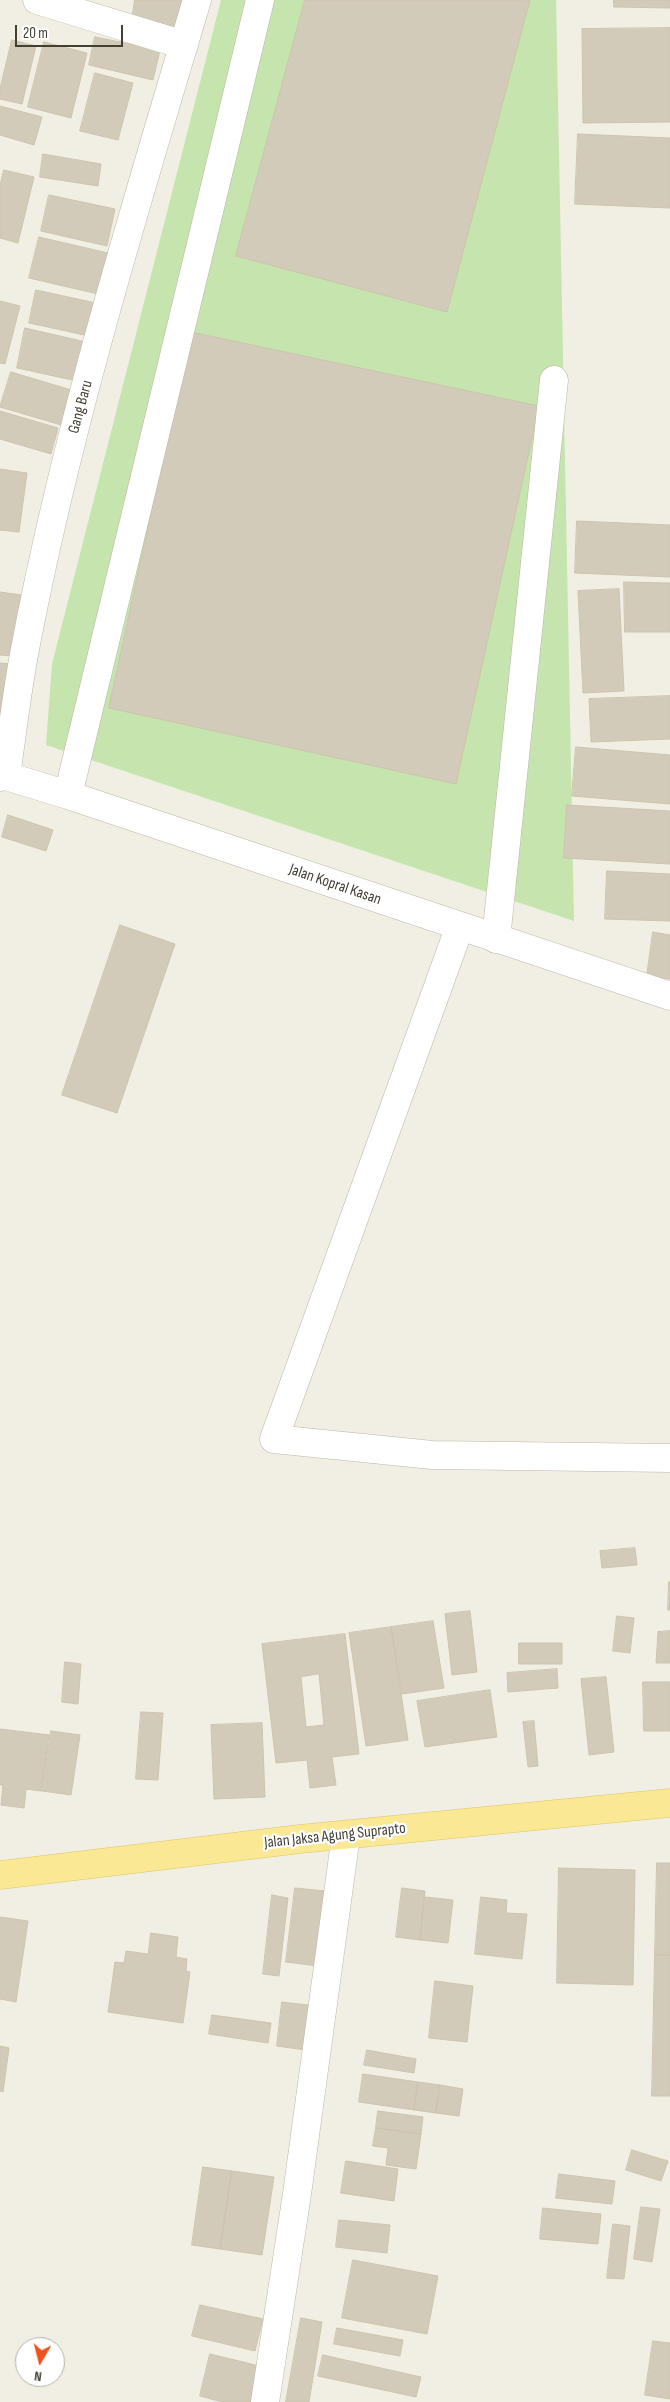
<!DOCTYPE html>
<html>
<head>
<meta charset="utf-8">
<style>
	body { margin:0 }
	#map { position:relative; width:670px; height:2402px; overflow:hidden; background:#f1eee4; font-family:"Sofia Sans Condensed",sans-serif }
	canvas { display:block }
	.north { position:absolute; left:15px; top:2337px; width:50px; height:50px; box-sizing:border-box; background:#fff; border:1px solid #b4b2ae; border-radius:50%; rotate:188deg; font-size:14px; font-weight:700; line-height:20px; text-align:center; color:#433f34 }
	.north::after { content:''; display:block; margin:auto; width:18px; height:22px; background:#f2511a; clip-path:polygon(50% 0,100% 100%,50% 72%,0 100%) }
	.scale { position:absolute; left:15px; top:25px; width:108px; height:22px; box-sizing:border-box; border:2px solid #433f34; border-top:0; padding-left:6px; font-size:15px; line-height:18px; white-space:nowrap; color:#433f34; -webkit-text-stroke:4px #fff; paint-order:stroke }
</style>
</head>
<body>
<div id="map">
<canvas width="670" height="2402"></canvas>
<div class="north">N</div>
<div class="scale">20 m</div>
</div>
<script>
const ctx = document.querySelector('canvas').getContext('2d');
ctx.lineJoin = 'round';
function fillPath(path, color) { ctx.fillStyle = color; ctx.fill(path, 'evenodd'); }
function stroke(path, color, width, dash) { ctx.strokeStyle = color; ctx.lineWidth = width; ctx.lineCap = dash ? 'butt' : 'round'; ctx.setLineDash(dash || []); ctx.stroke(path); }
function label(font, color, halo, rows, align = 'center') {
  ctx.font = font + ' "Sofia Sans Condensed",sans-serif'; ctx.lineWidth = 4.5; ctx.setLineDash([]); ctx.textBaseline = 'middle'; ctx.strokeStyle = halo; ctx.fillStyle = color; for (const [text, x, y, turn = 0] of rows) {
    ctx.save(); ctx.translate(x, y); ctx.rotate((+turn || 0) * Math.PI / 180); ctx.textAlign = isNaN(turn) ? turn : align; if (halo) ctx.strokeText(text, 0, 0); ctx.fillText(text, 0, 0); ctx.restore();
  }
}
const green = new Path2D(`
	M221,0H556L574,921L46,745L52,664Z`);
const building = new Path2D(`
	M135,0H189L183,30L132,19Z
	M305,0H530L447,312L236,256Z
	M614,0H670V8L614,7Z
	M670,28V122L583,123L582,29Z
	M95,37L160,50L153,80L89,65Z
	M12,40L36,46L22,104L0,99V89Z
	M44,42L87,53L71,118L28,107Z
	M95,73L133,83L118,140L80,131Z
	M0,106L42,117L34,145L0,135Z
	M578,134L670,138V208L575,204Z
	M43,154L101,164L98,186L40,177Z
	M4,170L34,177L18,243L0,238V186Z
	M49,195L115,209L107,246L41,231Z
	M39,237L108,253L98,294L29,278Z
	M36,290L96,303L89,336L29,323Z
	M0,301L20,306L5,364L0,363Z
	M25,328L86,342L77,381L17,368Z
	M191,332L539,406L456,784L109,708Z
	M11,372L78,392L68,427L0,407Z
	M0,411L58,428L51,454L0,439Z
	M0,469L27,473L19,532L0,530Z
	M577,521L670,525V577L575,573Z
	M624,582L670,583V632H625Z
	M619,589L624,691L583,693L578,591Z
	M0,592L21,595L13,656L0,655Z
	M0,663L10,664L0,742Z
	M670,696V739L591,742L589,699Z
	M576,747L670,755V804L572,796Z
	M567,805L670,811V864L564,858Z
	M8,815L53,830L46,851L2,837Z
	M607,871L670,874V921L605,919Z
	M120,925L175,944L117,1113L62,1095Z
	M653,932L670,935V979L647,976Z
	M635,1548L637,1565L602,1568L600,1551Z
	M669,1582H670V1610H668Z
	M470,1611L477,1672L452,1675L445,1614Z
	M617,1616L634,1618L630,1653L613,1651Z
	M433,1621L444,1688L402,1694L391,1627Z
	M391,1627L408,1740L366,1746L349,1633Z
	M670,1631V1663H656L658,1632Z
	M345,1634L359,1754L332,1757L336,1785L310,1788L307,1760L276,1763L262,1644ZM319,1674L324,1725L306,1727L301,1677Z
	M519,1643H562V1664H519Z
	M65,1662L81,1664L78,1704L62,1702Z
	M557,1669L558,1688L508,1692L507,1673Z
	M606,1677L614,1752L589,1755L581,1679Z
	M643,1682H670V1731H644Z
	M490,1690L497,1737L425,1747L417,1701Z
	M141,1712L163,1713L158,1780L136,1779Z
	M534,1721L538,1766L528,1767L523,1722Z
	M262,1723L265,1797L214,1799L211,1725Z
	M0,1729L49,1735L41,1791L26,1789L24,1808L1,1805L3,1785H0Z
	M51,1731L80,1735L71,1795L42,1791Z
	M657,1863H670V1955H655Z
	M559,1868L635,1870L633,1985L557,1983Z
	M295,1888L335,1892L326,1967L286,1962Z
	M402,1888L425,1891L420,1940L396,1937Z
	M272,1895L288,1898L279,1976L263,1974Z
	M425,1897L453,1900L448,1943L420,1940Z
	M481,1897L507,1900L506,1913L527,1914L522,1959L475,1954Z
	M0,1917L28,1921L16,2002L0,1999Z
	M151,1933L178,1937L176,1957L187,1959L186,1971L190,1972L183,2023L108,2012L115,1962L124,1963L126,1951L148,1954Z
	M655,1955H670V2096H652Z
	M435,1981L473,1986L467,2042L429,2038Z
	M282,2002L317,2006L312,2051L277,2046Z
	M212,2015L271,2023L268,2043L209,2034Z
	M0,2046L9,2048L3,2092L0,2091Z
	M367,2050L416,2059L414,2073L364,2065Z
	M363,2074L418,2082L414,2110L359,2102Z
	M418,2082L440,2085L436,2113L414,2110Z
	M440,2085L463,2089L459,2116L436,2113Z
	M378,2111L423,2117L421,2134L376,2128Z
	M376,2128L421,2134L416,2169L386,2165L388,2148L373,2146Z
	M632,2150L668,2161L661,2181L626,2170Z
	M346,2161L398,2169L394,2201L341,2193Z
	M203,2167L232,2171L220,2249L192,2245Z
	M232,2171L274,2177L262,2255L220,2249Z
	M559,2174L615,2181L612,2204L556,2198Z
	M641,2207L660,2209L652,2262L634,2259Z
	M543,2208L601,2214L598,2244L540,2239Z
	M339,2220L390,2225L387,2253L336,2247Z
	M613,2224L630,2226L624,2279L607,2278Z
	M353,2260L438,2276L427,2334L342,2318Z
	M200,2305L263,2319L255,2351L192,2336Z
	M301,2318L322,2322L309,2402H286Z
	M337,2328L403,2340L400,2356L334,2344Z
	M653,2341L670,2343V2399L645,2395Z
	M210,2354L264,2367L256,2402H222L200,2396Z
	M323,2355L421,2377L416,2397L318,2376Z`);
const minor = new Path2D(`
	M37,0L184,45
	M6,776C12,734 17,691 25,649C67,429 133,214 197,0
	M0,777L6,776L68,795L670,996
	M68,795L260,0
	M460,926L274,1439L432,1455L670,1458
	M496,939L554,380
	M265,2402L297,2194L346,1835`);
const major = new Path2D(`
	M0,1875L300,1839L670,1803`);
const streetNames = [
	["Gang Baru",81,407,-75],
	["Jalan Kopral Kasan",335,885,19],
	["Jalan Jaksa Agung Suprapto",335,1836,-6]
];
fillPath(green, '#c6e4ad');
fillPath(building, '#d2cbba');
stroke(building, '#cdc4ad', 1);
stroke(minor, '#bcb7a7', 29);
stroke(major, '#dec664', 29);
stroke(minor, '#fff', 28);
stroke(major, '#fae894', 28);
label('16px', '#433f34', '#fff', streetNames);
</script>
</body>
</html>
